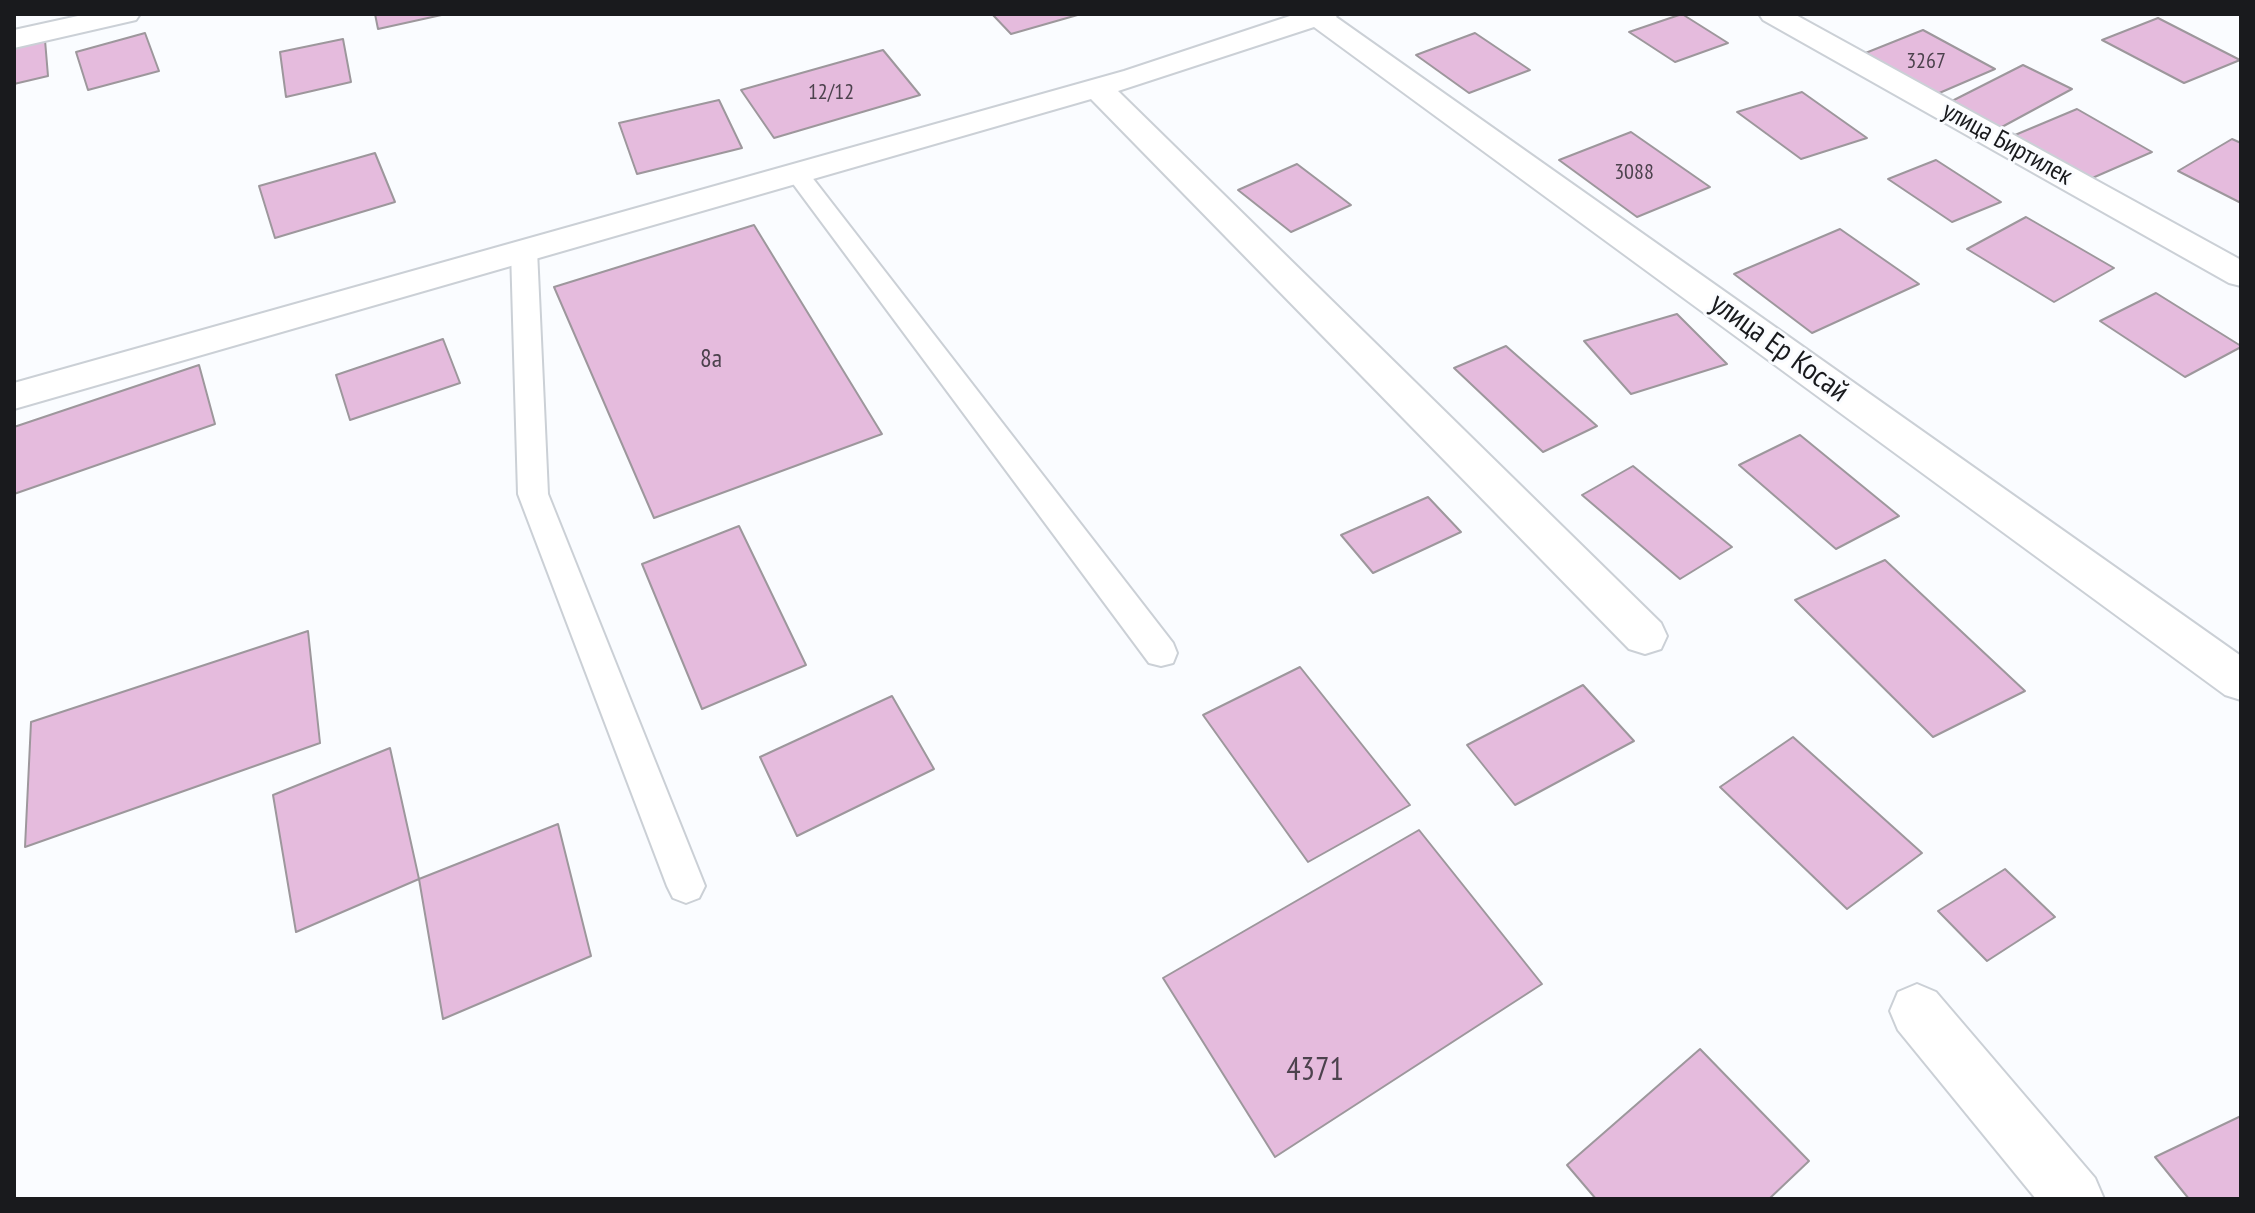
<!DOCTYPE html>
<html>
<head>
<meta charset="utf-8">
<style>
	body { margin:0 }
	#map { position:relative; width:2255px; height:1213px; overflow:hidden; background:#fafcff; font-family:"PT Sans Narrow",sans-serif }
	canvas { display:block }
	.frame { position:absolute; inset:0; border:16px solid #191a1d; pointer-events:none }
</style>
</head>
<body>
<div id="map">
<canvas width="2255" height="1213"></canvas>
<div class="frame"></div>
</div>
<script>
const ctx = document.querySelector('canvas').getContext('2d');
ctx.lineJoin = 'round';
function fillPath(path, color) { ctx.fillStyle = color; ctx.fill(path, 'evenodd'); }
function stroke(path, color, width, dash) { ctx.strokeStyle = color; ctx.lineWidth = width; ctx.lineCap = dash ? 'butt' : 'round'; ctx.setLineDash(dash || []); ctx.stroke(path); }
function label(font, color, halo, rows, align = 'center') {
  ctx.font = font + ' "PT Sans Narrow",sans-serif'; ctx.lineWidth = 6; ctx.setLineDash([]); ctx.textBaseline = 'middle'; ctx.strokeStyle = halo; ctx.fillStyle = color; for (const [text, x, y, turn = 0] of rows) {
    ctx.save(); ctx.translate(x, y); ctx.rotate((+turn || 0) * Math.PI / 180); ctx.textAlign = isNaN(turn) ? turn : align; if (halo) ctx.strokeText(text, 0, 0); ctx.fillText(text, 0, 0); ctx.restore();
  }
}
const building = new Path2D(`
	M375,14H446L378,29Z
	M992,14H1081L1011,34Z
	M1682,14L1728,43L1675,62L1629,32Z
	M2158,18L2240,60L2184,83L2102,40Z
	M1923,30L1995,69L1930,97L1858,56Z
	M145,33L159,71L88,90L76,52Z
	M1475,33L1530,70L1469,93L1416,55Z
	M343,39L351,82L286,97L280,52Z
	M45,40L48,76L14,84V47Z
	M883,50L920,95L774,138L741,90Z
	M2023,65L2072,89L2000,128L1950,102Z
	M1802,92L1867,138L1801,159L1737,112Z
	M719,100L742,148L637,174L619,123Z
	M2077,109L2152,152L2090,179L2015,135Z
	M1631,132L1710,187L1637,217L1559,160Z
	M2232,139L2241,143V203L2178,171Z
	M375,153L395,202L275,238L259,186Z
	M1936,160L2001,202L1952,222L1888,179Z
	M1297,164L1351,205L1291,232L1238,190Z
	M2026,217L2114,268L2054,302L1967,249Z
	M754,225L882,434L654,518L554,287Z
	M1840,229L1919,284L1812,333L1734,274Z
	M2156,293L2241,346V347L2185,377L2100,321Z
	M1677,314L1727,364L1631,394L1584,341Z
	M443,339L460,383L350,420L336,375Z
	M1506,346L1597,426L1543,452L1454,368Z
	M199,365L215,424L14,494V427Z
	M1800,435L1899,516L1836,549L1739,465Z
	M1633,466L1732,547L1680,579L1582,495Z
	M1428,497L1461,532L1373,573L1341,535Z
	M739,526L806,665L702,709L642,564Z
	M1885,560L2025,691L1933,737L1795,600Z
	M308,631L320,743L25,847L31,722Z
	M1300,667L1410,805L1308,862L1203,715Z
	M1583,685L1634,741L1515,805L1467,745Z
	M892,696L934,769L797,836L760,757Z
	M1793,737L1922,853L1847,909L1720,787Z
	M390,748L419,879L296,932L273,795Z
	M558,824L591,956L443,1019L419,879Z
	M1419,830L1542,984L1275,1157L1163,978Z
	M2005,869L2055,917L1987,961L1938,911Z
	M1700,1049L1809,1161L1769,1199H1596L1567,1165Z
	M2241,1116V1199H2189L2155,1157Z`);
const lane = new Path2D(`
	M796,165L804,167L1173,643L1177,653L1173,663L1161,666L1149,663L788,177L784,172L788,167Z
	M524,242L533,244L537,250L548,494L705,886L699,898L686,903L673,898L667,886L518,494L511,250L515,244Z`);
const street = new Path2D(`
	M87,14H140L136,20L14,48V30Z
	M1296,14H1338L1336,17L2241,656V700L2225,695L1314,27L1118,91L1661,623L1667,636L1661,649L1645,654L1629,649L1091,99L14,409V383L1124,71Z
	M1759,14H1794L2241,260V286L2229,283L1763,20Z
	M1917,984L1936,992L2095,1178L2104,1199H2036L1898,1030L1890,1011L1898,992Z`);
const farNumbernames = [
	["3267",1926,62],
	["12/12",831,93],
	["3088",1634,173]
];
const farStreetnames = [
	["улица Биртилек",2007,144,29]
];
const numberNames = [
	["8а",711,360]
];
const streetNames = [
	["улица Ер Косай",1779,348,36]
];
const nearNumbernames = [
	["4371",1315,1071]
];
fillPath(building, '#e5bbdd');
stroke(building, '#9d979c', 2);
stroke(lane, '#cbd0d6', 4);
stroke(street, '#cbd0d6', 4);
fillPath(lane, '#fff');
fillPath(street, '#fff');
label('22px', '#4c424d', null, farNumbernames);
label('26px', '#191a1d', '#fafcff', farStreetnames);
label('26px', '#4c424d', null, numberNames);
label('30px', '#191a1d', '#fafcff', streetNames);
label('32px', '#4c424d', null, nearNumbernames);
</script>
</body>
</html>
